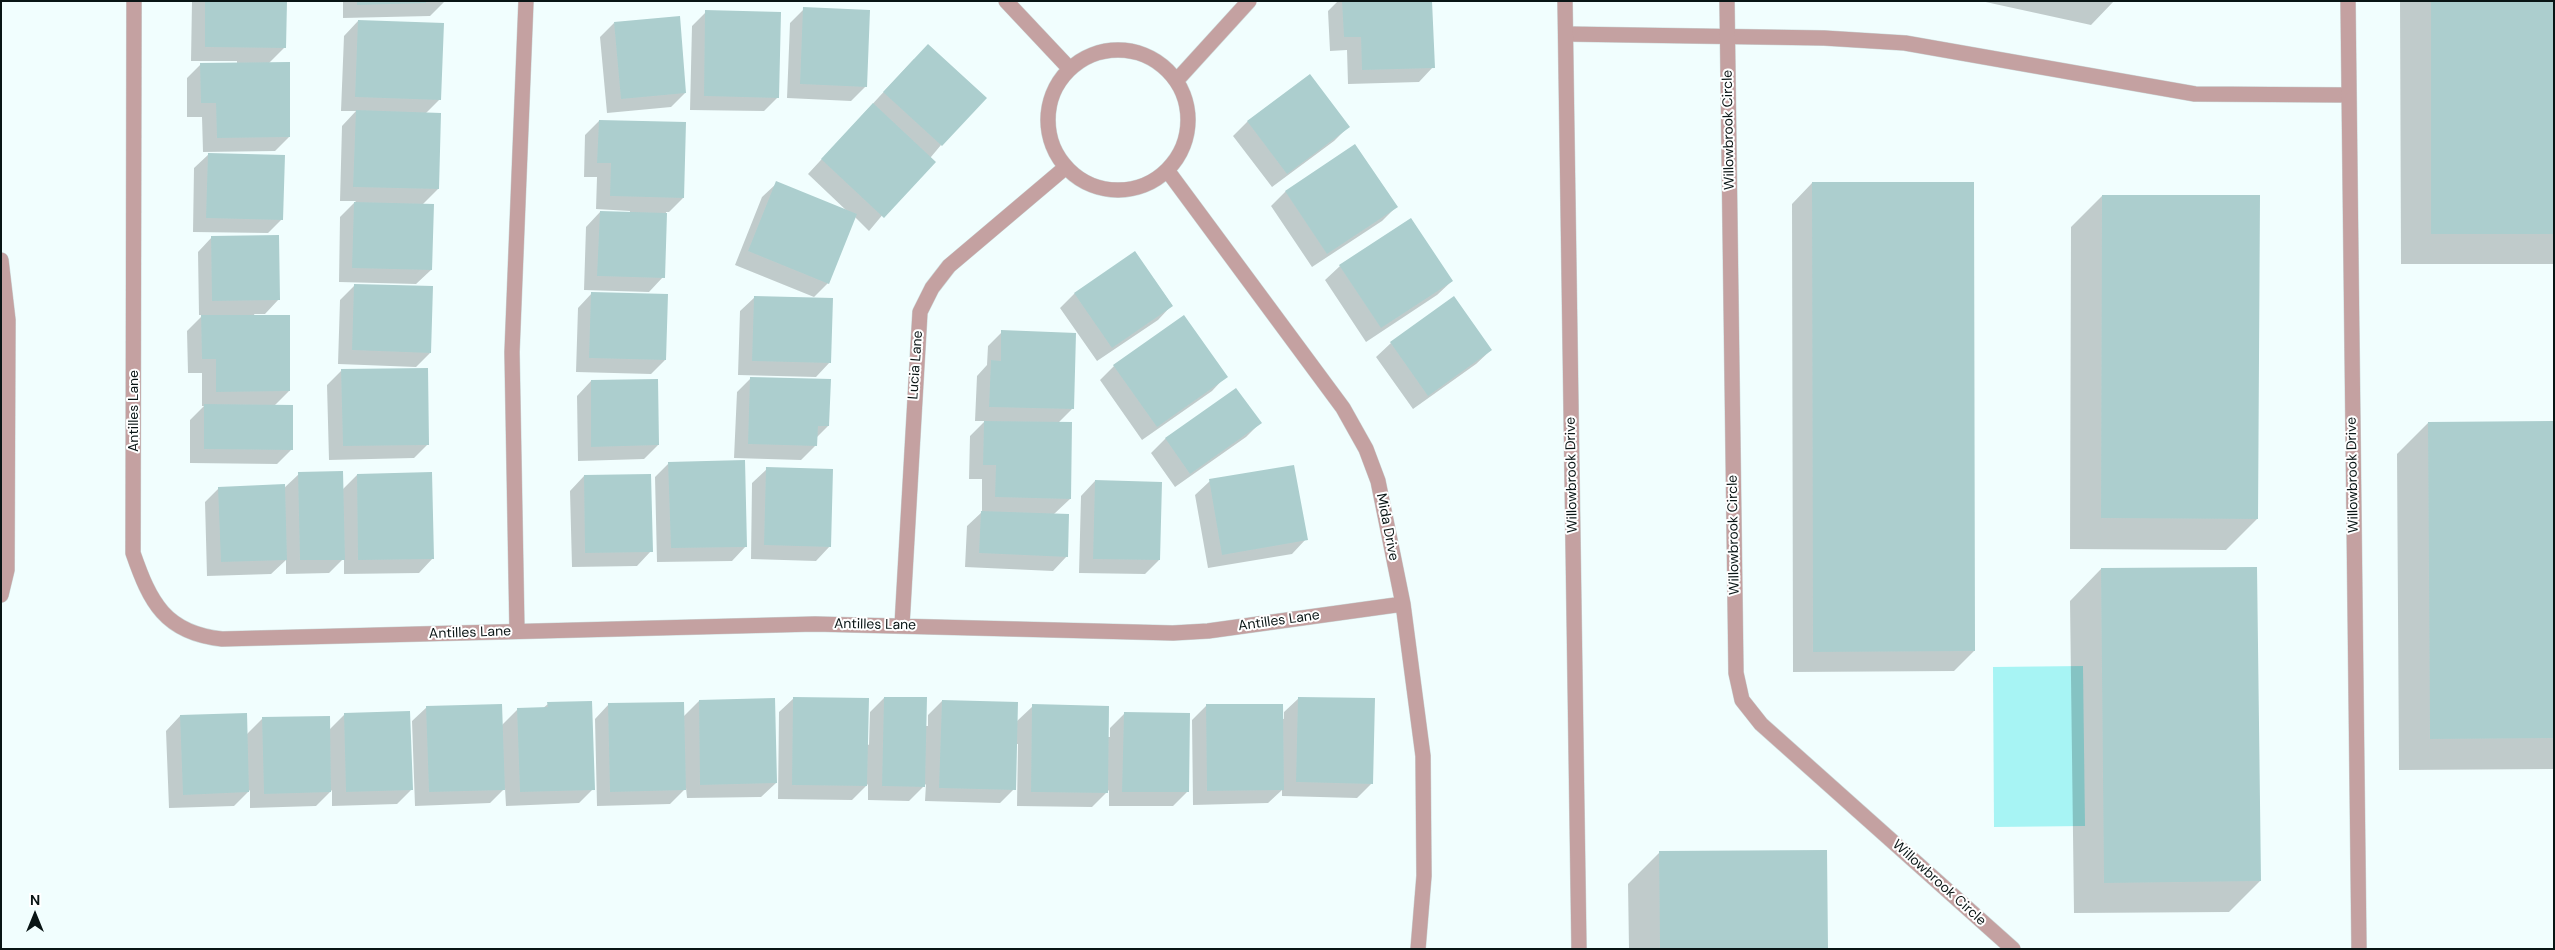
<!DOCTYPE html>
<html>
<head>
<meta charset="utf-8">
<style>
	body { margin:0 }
	#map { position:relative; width:2555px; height:950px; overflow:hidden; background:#f1fefe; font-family:"DM Sans",sans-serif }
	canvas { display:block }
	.frame { position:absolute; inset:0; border:2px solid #091515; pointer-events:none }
	.north { position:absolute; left:10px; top:890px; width:50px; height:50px; -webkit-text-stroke:4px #fff; paint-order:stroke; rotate:0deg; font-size:14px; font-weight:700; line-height:20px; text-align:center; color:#091515 }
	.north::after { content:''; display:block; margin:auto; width:18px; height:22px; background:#091515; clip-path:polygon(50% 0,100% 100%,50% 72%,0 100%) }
</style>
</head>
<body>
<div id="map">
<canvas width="2555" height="950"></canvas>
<div class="frame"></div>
<div class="north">N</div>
</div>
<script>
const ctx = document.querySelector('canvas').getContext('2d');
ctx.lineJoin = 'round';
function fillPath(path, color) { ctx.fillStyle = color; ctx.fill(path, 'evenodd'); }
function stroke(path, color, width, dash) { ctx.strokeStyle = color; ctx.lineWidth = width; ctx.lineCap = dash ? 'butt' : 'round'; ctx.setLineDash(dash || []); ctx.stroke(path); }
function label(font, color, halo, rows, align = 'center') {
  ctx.font = font + ' "DM Sans",sans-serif'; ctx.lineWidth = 4; ctx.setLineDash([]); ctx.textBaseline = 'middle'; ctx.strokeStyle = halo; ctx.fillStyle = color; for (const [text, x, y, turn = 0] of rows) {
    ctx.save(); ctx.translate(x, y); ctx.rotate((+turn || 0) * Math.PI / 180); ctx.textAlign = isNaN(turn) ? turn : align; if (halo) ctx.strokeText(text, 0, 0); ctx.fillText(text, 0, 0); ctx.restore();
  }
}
const green = new Path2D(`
	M2083,666L2085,826L1994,827L1993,667Z`);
const shadow = new Path2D(`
	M192,1H286L285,47L269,63L289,137L275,151L203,152L202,117H187V78L201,64H237V61H191Z
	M343,1H444V2L430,16L343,18Z
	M1338,1H1431L1433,67L1419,82L1348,84L1347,50L1330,51L1328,11Z
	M1981,1H2114L2091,25Z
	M2400,1H2554V264H2401Z
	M804,9L866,86L851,101L787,98L790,23Z
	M706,12L778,97L764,111L690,110L692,26Z
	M358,21L440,99L425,114L438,189L422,205L431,270L416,284L339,282L340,217L356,201H340L342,126L356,111H341L344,36Z
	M614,23L685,93L671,107L607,113L600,37Z
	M914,59L941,145L869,231L855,217L828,283L814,297L735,265L762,197L777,183L848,212L808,174Z
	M1310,76L1348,127L1334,141L1272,187L1233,136L1247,122Z
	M599,121L683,198L669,212H666L663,277L649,292L584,290L586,227L600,212L630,213V211L596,209L597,177H584L585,135Z
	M1355,145L1396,207L1382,221L1312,267L1271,206L1285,192Z
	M209,154L282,219L268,233L193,232L194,168Z
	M1812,183L1974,651L1954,671L1793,672L1792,204Z
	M2102,196L2257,519L2226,550L2070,549L2071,227Z
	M1411,219L1452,281L1437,295L1366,342L1325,280L1340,266Z
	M212,237L279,299L265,314H254L289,391L274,406L291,450L277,464L190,463V420L204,406H202V373H188L187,331L203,315H199L198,252Z
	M1135,253L1172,305L1158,320L1097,361L1060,308L1074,294Z
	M354,286L430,353L416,367L338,364L340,300Z
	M592,293L665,360L651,374L576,372L578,308Z
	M755,297L830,362L816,377L738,375L740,311Z
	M1002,332L1072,409L1058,423L1070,499L1054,514L1067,556L1053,571L965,567L967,526L982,512V479H969L970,436L985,421H975L977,376L987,365L988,346Z
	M1391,343L1491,350L1476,364L1413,409L1376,357Z
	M1114,366L1226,376L1212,391L1142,440L1100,380Z
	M341,371L428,444L414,458L329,460L327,385Z
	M751,378L828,426L816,438L815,446L801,460L734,458L737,392Z
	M591,381L658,445L644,459L578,461L577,396Z
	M1236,390L1260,423L1246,437L1175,487L1151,453L1165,439Z
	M2428,423H2554V769L2399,770L2397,454Z
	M669,463L746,546L732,561L657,562L655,477Z
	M767,469L830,546L816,561L751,559L752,483Z
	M299,474L342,490L357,475L433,558L419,573L344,574V558L329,573L286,574V560L271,574L207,576L205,502L219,488L283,489Z
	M584,476L651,551L637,566L572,567L570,491Z
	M1095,481L1159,560L1145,574L1079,573L1081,496Z
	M1210,481L1306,539L1292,554L1208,568L1195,495Z
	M2101,569L2260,881L2229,912L2074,913L2070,601Z
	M794,698L867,744L869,745L870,712L884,698L925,726H928V715L942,701L1016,722L1033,706L1108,737H1110V728L1124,714L1187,792L1173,806H1109V790L1092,807L1017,806L1018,744H1016L1014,789L1000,803L925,801L926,784L909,801L868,800V784L852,800L778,799L779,712Z
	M1299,698L1372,783L1357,798L1282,796V790L1268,803L1193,805L1192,720L1206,706L1284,719V712Z
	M699,701L776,783L761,797L687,798L686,788L670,804L597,806L595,719L609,704L683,717Z
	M548,704L593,789L579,803L506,806L505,788L490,803L415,806L412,721L427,707L502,725L518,709H542Z
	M345,714L411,790L397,804L332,806V790L316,806L250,808V790L234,806L169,808L166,731L180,716L246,735L263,718L329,730Z
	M1659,853L1827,949H1629L1628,884Z`);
const building = new Path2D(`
	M205,1H287L286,48L205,47Z
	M357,1H426V3L357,5Z
	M1342,1H1432L1435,68L1362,70L1361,37H1344Z
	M2431,1H2554V234H2431Z
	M803,7L870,10L867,87L800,84Z
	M705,10L781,12L779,98L704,96Z
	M680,16L686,93L621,99L614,22Z
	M358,20L444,23L441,100L355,97Z
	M928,44L987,98L942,146L883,92Z
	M290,62V137L217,138L216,103H201L200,63Z
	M1310,74L1350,127L1287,174L1247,121Z
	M873,103L936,162L884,218L821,159Z
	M356,110L441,113L439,189L353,187Z
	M599,120L686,122L684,198L610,196L611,163H597Z
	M1355,144L1398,207L1327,254L1285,191Z
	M208,153L285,155L283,220L206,218Z
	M776,181L857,214L829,284L748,251Z
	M1812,182H1974L1975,651L1813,652Z
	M2102,195H2260L2258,519L2101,518Z
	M354,202L434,204L432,270L352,268Z
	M600,211L667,213L665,278L597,276Z
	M1411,218L1453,281L1381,328L1339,265Z
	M279,235L280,300L212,301L211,236Z
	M1135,251L1173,306L1112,348L1074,293Z
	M354,284L433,286L431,353L352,350Z
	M591,292L668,294L666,360L589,358Z
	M754,296L833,298L831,363L752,361Z
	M1454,296L1492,350L1428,396L1390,342Z
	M201,315H290V391L216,392V359H202Z
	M1184,315L1228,377L1157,427L1113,365Z
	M1001,330L1076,333L1074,409L989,407L991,360L1001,361Z
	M428,368L429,445L343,446L341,369Z
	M750,377L831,379L829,426H818L817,446L748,444Z
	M658,379L659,445L591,447V380Z
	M1236,388L1262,423L1190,474L1165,438Z
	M204,404L293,405V450L204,449Z
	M984,421L1072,422L1071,499L995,497L996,465H983Z
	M2554,421V738L2430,739L2428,422Z
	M745,460L747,547L671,548L668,462Z
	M1294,465L1308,540L1222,555L1209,479Z
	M766,467L833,469L831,547L764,545Z
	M343,471L345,560H300L298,472Z
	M432,472L434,559L358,560L357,474Z
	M651,474L653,552L585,553L584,475Z
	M1095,480L1162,482L1160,560L1093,559Z
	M285,484L287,560L221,562L218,487Z
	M981,511L1069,514L1068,557L979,553Z
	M2257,567L2261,881L2104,883L2101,568Z
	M793,697L869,698L867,786L792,785Z
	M884,697H927L925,787L882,786Z
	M1298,697L1375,698L1373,784L1296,782Z
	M775,698L777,783L700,785L699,700Z
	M942,700L1018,702L1016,790L939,788Z
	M592,701L595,790L520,792L517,708L548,707L547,702Z
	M684,702L686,790L610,792L608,703Z
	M502,704L505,790L429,792L426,706Z
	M1032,704L1109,706L1108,793L1031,792Z
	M1206,704H1283L1284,790L1207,791Z
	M410,711L413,790L346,792L344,713Z
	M1124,712L1190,713L1189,792H1122Z
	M247,713L249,792L183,795L180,715Z
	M330,716L331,792L264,794L262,717Z
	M1827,850L1828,949H1660L1659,851Z`);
const lane = new Path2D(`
	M1566,34L1824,38L1905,43L2195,94L2348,95`);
const street = new Path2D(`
	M134,1L133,553C150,602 165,633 222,639L815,624L1173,633L1208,631L1403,604
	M1006,1L1069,68
	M1565,1L1579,949
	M1727,1L1736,673L1742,700L1761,724L2013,949
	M2348,1L2359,949
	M1048 120a70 70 0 1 1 140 0a70 70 0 1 1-140 0Z
	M1177,80L1249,1
	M1167,170L1343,408L1366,449L1378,481L1403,604L1423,756L1424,876L1418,949
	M1,260L8,320L7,570L1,595
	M902,625L920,312L932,288L949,266L1066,167
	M517,631L512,352L526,1`);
const streetNames = [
	["Willowbrook Circle",1729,130,-91],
	["Lucia Lane",916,365,-86],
	["Antilles Lane",134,411,-90],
	["Willowbrook Drive",1572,475,-91],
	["Willowbrook Drive",2353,475,-91],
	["Mida Drive",1387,527,79],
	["Willowbrook Circle",1734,535,-91],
	["Antilles Lane",1279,621,-8],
	["Antilles Lane",875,625,1],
	["Antilles Lane",470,633,-2],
	["Willowbrook Circle",1939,883,42]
];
fillPath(green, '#a7f4f4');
fillPath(shadow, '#0003');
fillPath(building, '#accece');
stroke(lane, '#ccd9d9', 16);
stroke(street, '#ccd9d9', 16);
stroke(lane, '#c4a1a1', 15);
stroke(street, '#c4a1a1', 15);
label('14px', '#091515', '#fff', streetNames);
</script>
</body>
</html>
